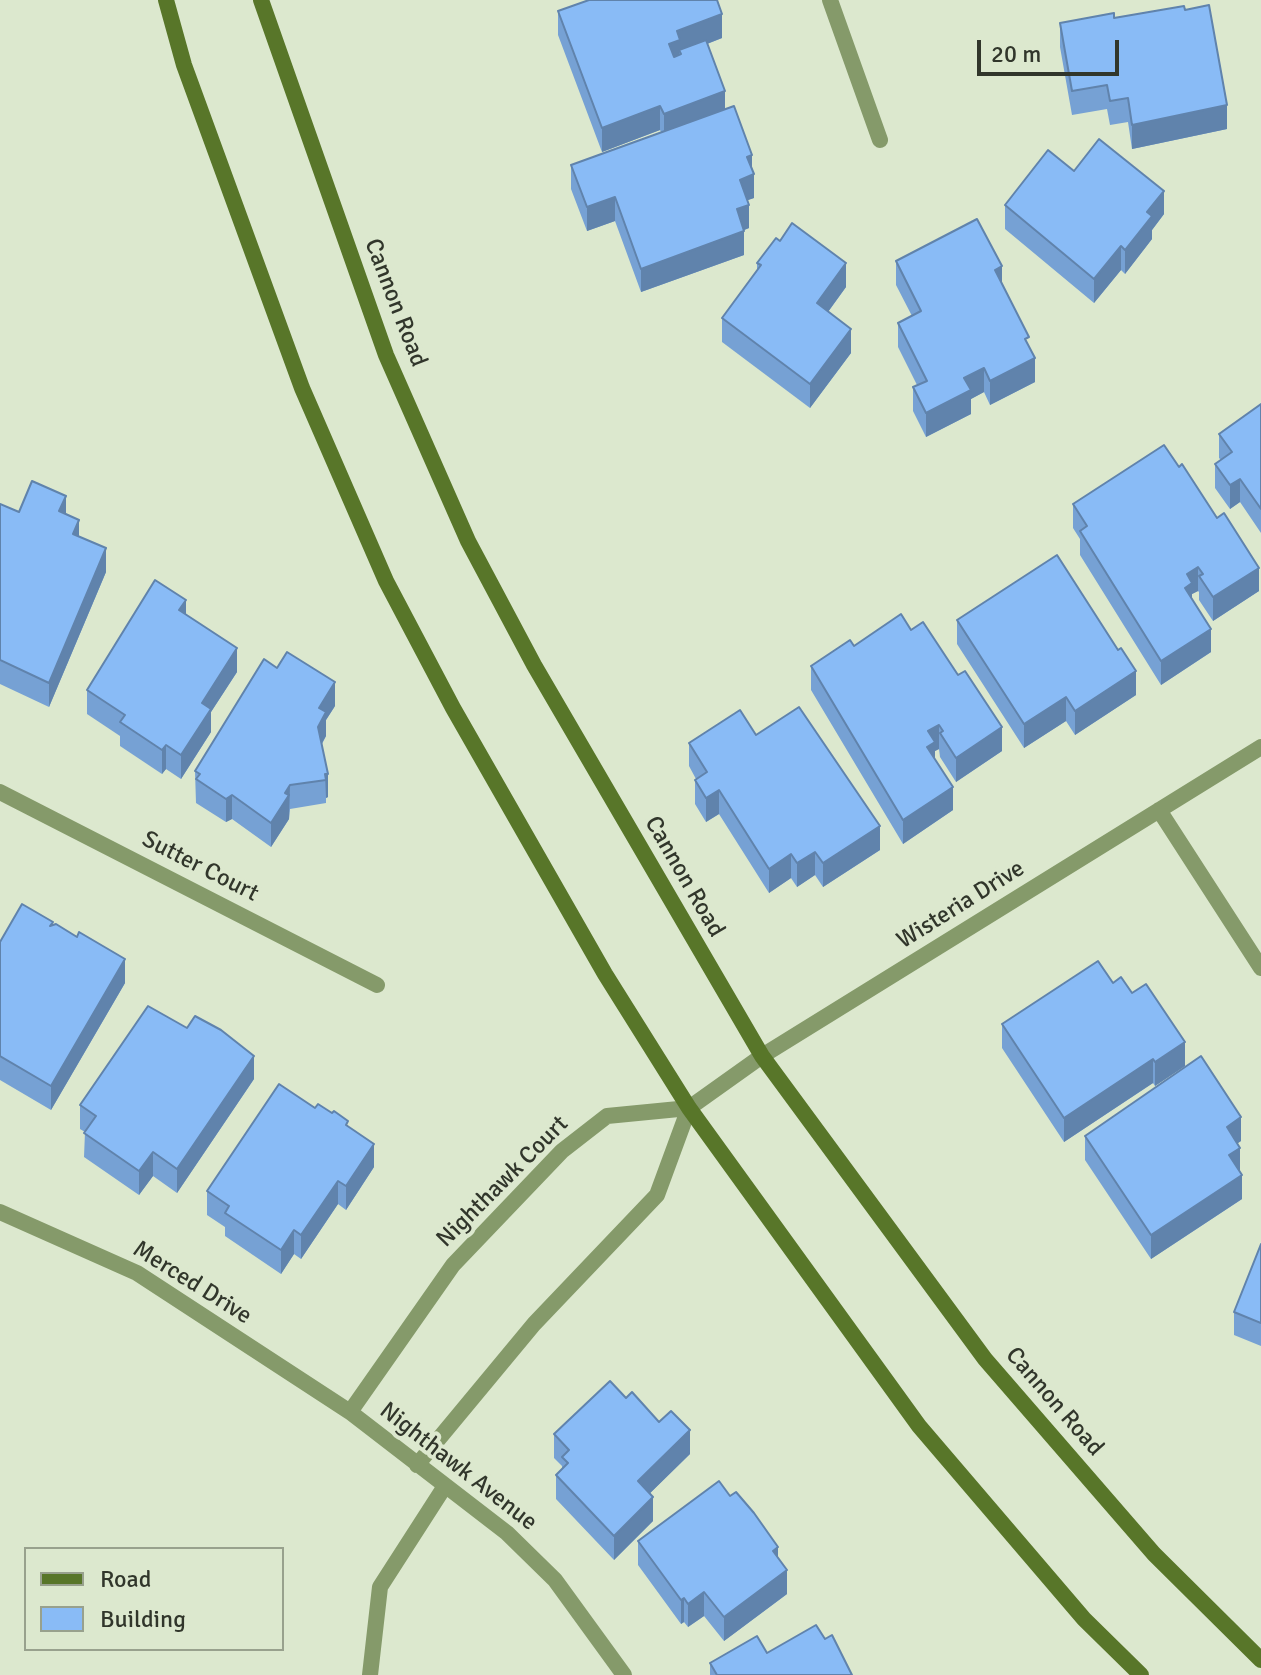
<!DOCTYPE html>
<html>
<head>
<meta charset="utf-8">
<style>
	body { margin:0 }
	#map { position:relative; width:1261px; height:1675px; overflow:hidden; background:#dce8ce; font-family:Signika,sans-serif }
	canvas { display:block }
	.legend { position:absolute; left:24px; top:1547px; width:260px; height:104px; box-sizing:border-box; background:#dce8ce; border:2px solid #98a18d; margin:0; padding:10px 14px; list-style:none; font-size:24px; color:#31362b }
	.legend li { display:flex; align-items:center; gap:16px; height:40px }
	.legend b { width:40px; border:2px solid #98a18d }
	.scale { position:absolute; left:977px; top:40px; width:142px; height:36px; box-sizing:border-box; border:4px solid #31362b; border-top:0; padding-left:10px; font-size:24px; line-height:28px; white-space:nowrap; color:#31362b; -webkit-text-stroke:6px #dce8ce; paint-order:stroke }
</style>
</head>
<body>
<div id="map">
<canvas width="1261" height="1675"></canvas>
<ul class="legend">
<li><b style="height:10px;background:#587629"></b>Road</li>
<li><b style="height:22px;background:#89bbf6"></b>Building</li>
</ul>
<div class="scale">20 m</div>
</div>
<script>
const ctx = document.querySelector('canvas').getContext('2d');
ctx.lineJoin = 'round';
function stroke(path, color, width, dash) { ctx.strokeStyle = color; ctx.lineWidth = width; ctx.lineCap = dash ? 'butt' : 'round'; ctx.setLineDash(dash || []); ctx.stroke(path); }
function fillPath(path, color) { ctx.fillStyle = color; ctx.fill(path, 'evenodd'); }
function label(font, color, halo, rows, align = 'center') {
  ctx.font = font + ' Signika,sans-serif'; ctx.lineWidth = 8; ctx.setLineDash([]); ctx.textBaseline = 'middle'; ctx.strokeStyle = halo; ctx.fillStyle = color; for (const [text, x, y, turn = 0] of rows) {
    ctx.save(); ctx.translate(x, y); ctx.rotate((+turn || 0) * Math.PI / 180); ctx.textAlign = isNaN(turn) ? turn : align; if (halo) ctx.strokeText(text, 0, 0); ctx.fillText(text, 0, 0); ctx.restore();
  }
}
const service = new Path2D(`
	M370,1675L380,1587L445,1486`);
const minor = new Path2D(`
	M830,0L880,140
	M0,792L377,985
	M1159,810L1261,968
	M689,1108L762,1056L1261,747
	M0,1212L137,1273L350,1412L507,1533L555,1580L624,1675
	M350,1412L453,1265L562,1151L607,1116L689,1108
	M417,1465L534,1324L657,1195L689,1108`);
const secondary = new Path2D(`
	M166,0L184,65L302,388L386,581L453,708L605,974L689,1108L919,1426L1084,1619L1141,1675
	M261,0L386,355L468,541L534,665L762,1056L985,1359L1154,1554L1261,1660`);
const wall = new Path2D(`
	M558,11L722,38L707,44L725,109L752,169L754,198L747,200L749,228L744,230V255L641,292L615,221L587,231L571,189V165L661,132L660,130L602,152L558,35Z
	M1114,18L1227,129L1132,149L1128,122L1110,125L1107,109L1072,115L1060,47V23Z
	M1074,171L1164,214L1152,230V239L1125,274L1121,270L1094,303L1005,229V205Z
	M896,261L1002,284L1029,347L1035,382L990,405L984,392L971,399V414L926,437L913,411V387L917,385L898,347V323L912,316L896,285Z
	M757,263L846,287L828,312L851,353L810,408L722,342V318L757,270Z
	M1261,404V533L1240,502L1230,509L1215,488V464L1221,460L1219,458V434Z
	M0,504L19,512L66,514L79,537L106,572L49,707L0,684Z
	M1073,504L1259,591L1213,621L1199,600V592L1198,591L1192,594V599L1211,652L1161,685L1080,555V539L1073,528Z
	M186,615L237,672L211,712V732L181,779L166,769L162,774L120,746V736L87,714V690Z
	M957,620L1136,695L1075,735L1066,721L1024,748L957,644Z
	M911,630L1002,751L956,782L940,757L939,749L935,751V759L953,810L903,844L811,690V666L854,646Z
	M335,706L326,720V736L322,744L328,797L326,798V803L290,809L289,819L271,847L232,819L226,822L196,803L195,771Z
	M756,735L880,850L823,887L815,875L797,887L791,878L769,893L719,814L706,822L695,804V780L696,779L689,766V743Z
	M53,925L77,937L125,983L51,1110L0,1080V942Z
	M1113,983L1185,1066L1155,1086L1153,1083L1064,1142L1002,1048V1024Z
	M254,1079L177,1193L153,1176L139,1195L84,1157L85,1132L80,1129V1105Z
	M315,1108L348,1126L374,1167L346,1210L338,1204L301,1259L294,1254L281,1274L225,1236V1227L207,1215V1191Z
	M1085,1136L1241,1141L1237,1143L1242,1199L1151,1259L1085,1160Z
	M1261,1244V1346L1234,1335V1312Z
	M626,1398L690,1454L650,1493L653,1521L614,1560L556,1499V1475L562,1469V1466L554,1458V1434Z
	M638,1541L778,1558L787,1594L724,1641L704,1616L688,1627L684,1622L681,1624L638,1565Z
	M825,1639L852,1675H710V1663L767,1653Z`);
const shadedWall = new Path2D(`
	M722,14V38L681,54L679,50V64L669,68V44L677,31Z
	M725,91V115L664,138V114Z
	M1227,105V129L1132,149V125Z
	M660,106V130L602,152V128Z
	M752,155V175L754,174V198L740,203V180L747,157Z
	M1164,191V214L1152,230V239L1125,274V250L1147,212Z
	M615,197V221L587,231V207Z
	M749,205V228L737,233V209Z
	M744,231V255L641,292V269Z
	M1121,246V270L1094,303V279Z
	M846,263V287L817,327V303Z
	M1002,266V290L995,270Z
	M851,329V353L810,408V384Z
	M1035,358V382L990,405V381Z
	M984,368V392L971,399V414L926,437V413L964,378Z
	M1240,479V502L1230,509V485Z
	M66,496V519L59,511Z
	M79,520V543L73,534Z
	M106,548V572L49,707V683Z
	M1198,567V591L1192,594V607L1185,588L1187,574Z
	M1259,568V591L1213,621V597Z
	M186,600V624L179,610Z
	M1211,629V652L1161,685V661Z
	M237,648V672L211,712V732L181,779V755L202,703Z
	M1136,671V695L1075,735V711Z
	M335,682V706L326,720V736L318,750L319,708Z
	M1066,697V721L1024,748V724Z
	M939,725V749L935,751V766L927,771L928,731Z
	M1002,727V751L956,782V758Z
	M166,745V769L162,774V750Z
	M325,774H328V797L326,798Z
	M290,785L289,819L271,847V823Z
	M953,787V810L903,844V820Z
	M719,790V814L706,822V798Z
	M232,795V819L226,822V799Z
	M880,826V850L823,887V863Z
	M815,852V875L797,887V863Z
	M791,854V878L769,893V869Z
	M125,959V983L51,1110V1086Z
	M1185,1042V1066L1155,1086V1062Z
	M254,1056V1079L177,1193V1169Z
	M1153,1059V1083L1064,1142V1118Z
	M1241,1117V1141L1227,1151V1127Z
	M374,1144V1167L346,1210V1186Z
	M1240,1148V1171L1229,1179V1155Z
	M153,1152V1176L139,1195V1171Z
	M1242,1175V1199L1151,1259V1235Z
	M338,1181V1204L301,1259V1235Z
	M294,1230V1254L281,1274V1250Z
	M690,1430V1454L638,1505V1481Z
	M653,1497V1521L614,1560V1536Z
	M778,1547V1571L773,1551Z
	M787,1570V1594L724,1641V1617Z
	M704,1592V1616L688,1627V1604Z
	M684,1598V1622L681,1624V1600Z`);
const building = new Path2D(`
	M589,0H717L722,14L677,31L680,40L669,44L674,57L681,54L679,50L706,40L725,91L664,114L660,106L602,128L558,11Z
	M1209,5L1227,105L1132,125L1128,98L1110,101L1107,85L1072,91L1060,23L1114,13V18L1184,6L1185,10Z
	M734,106L752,155L747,157L754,174L740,180L749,205L737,209L744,231L641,269L615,197L587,207L571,165Z
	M1099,139L1164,191L1147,212L1152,216L1125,250L1121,246L1094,279L1005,205L1048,150L1074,171Z
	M977,219L1002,266L995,270L1029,337L1025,339L1035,358L990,381L984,368L964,378L971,390L926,413L913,387L927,381L898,323L921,311L896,261Z
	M792,223L846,263L817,303L851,329L810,384L722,318L761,265L757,263L776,238L780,241Z
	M1261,404V509L1240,479L1230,485L1215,464L1232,452L1219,434Z
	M1164,445L1179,467L1182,464L1217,518L1224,513L1259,568L1213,597L1199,576L1203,574L1198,567L1187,574L1192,583L1185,588L1211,629L1161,661L1080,531L1087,526L1073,504Z
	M32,481L66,496L59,511L79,520L73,534L106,548L49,683L0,660V504L19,512Z
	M1057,555L1118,650L1121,648L1136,671L1075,711L1066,697L1024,724L957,620Z
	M155,580L186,600L179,610L237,648L202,703L211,709L181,755L166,745L162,750L120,722L125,715L87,690Z
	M901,614L911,630L923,622L958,675L965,671L1002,727L956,758L940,733L943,731L939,725L928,731L935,742L927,747L953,787L903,820L811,666L850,640L854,646Z
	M287,652L335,682L319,708L326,712L318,727L328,774H325L326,780L290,785L285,793L289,795L271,823L232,795L226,799L196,779L200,774L195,771L264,659L277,668Z
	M799,707L880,826L823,863L815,852L797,863L791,854L769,869L719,790L706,798L695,780L707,772L689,743L740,710L756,735Z
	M22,904L53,922L50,926L56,924L77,937L79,932L125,959L51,1086L0,1056V942Z
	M1098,961L1113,983L1121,977L1132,993L1146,984L1185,1042L1155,1062L1153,1059L1064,1118L1002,1024Z
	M148,1006L187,1028L195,1016L221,1030L254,1056L177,1169L153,1152L139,1171L84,1133L96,1116L80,1105Z
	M1201,1056L1241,1117L1227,1127L1240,1148L1229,1155L1242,1175L1151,1235L1085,1136Z
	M279,1084L315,1108L318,1104L332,1113L334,1111L348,1121L346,1125L374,1144L346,1186L338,1181L301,1235L294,1230L281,1250L225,1213L229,1206L207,1191Z
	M1261,1244V1323L1234,1312Z
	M610,1381L626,1398L632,1392L659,1422L671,1411L690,1430L638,1481L653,1497L614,1536L556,1475L568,1463L562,1457L569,1450L554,1434Z
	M719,1481L730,1496L736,1492L754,1513L778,1547L773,1551L787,1570L724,1617L704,1592L688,1604L684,1598L681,1600L638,1541Z
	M816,1625L825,1639L832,1635L852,1675H717L710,1663L757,1636L767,1653Z`);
const streetNames = [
	["Cannon Road",395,303,69],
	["Sutter Court",200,867,27],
	["Cannon Road",684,877,60],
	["Wisteria Drive",961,905,-32],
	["Nighthawk Court",503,1182,-45],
	["Merced Drive",192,1283,32],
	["Cannon Road",1054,1402,49],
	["Nighthawk Avenue",458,1467,38]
];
stroke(service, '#859a6a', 16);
stroke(minor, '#859a6a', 16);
stroke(secondary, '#587629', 16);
fillPath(wall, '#76a1d4');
fillPath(shadedWall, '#6083ac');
fillPath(building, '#89bbf6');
stroke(building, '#6083ac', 2);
label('24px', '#31362b', '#dce8ce', streetNames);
</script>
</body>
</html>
